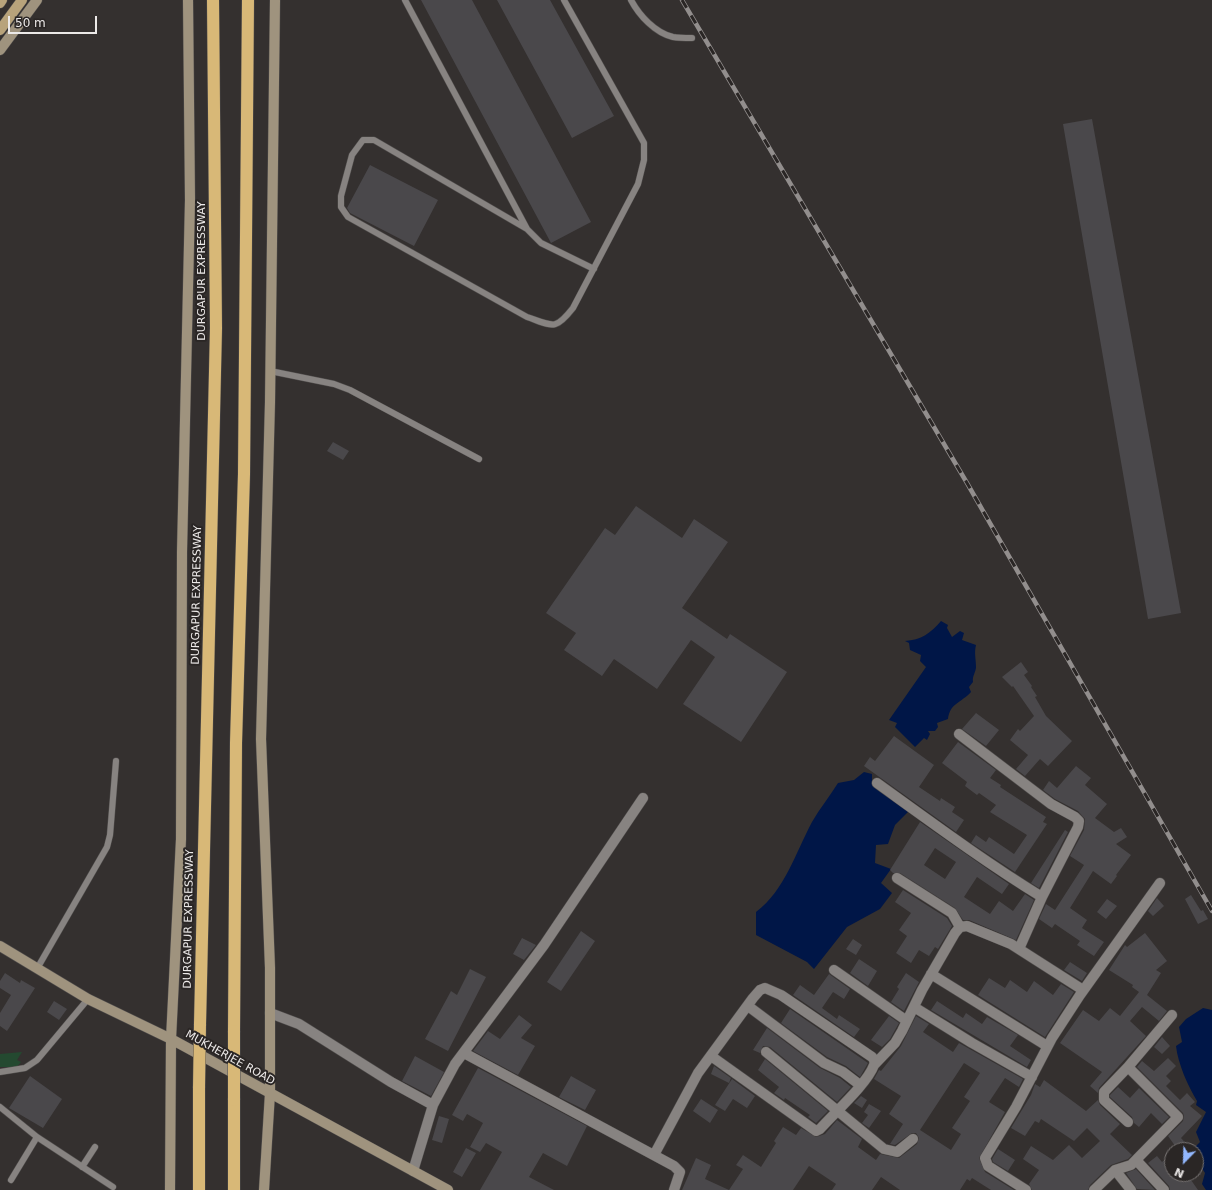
<!DOCTYPE html>
<html>
<head>
<meta charset="utf-8">
<style>
	body { margin:0 }
	#map { position:relative; width:1212px; height:1190px; overflow:hidden; background:#34302f; font-family:"DejaVu Sans",sans-serif }
	canvas { display:block }
	.north { position:absolute; left:1164px; top:1142px; width:40px; height:40px; box-sizing:border-box; background:#2a2625; border:1px solid #787473; border-radius:50%; rotate:203deg; font-size:11px; font-weight:700; line-height:16px; text-align:center; color:#ece9e8 }
	.north::after { content:''; display:block; margin:auto; width:14px; height:18px; background:#92b7fd; clip-path:polygon(50% 0,100% 100%,50% 72%,0 100%) }
	.scale { position:absolute; left:8px; top:16px; width:89px; height:18px; box-sizing:border-box; border:2px solid #ece9e8; border-top:0; padding-left:5px; font-size:12px; line-height:14px; white-space:nowrap; color:#ece9e8; -webkit-text-stroke:3px #2a2625; paint-order:stroke }
</style>
</head>
<body>
<div id="map">
<canvas width="1212" height="1190"></canvas>
<div class="north">N</div>
<div class="scale">50 m</div>
</div>
<script>
const ctx = document.querySelector('canvas').getContext('2d');
ctx.lineJoin = 'round';
function fillPath(path, color) { ctx.fillStyle = color; ctx.fill(path, 'evenodd'); }
function stroke(path, color, width, dash) { ctx.strokeStyle = color; ctx.lineWidth = width; ctx.lineCap = dash ? 'butt' : 'round'; ctx.setLineDash(dash || []); ctx.stroke(path); }
function label(font, color, halo, rows, align = 'center') {
  ctx.font = font + ' "DejaVu Sans",sans-serif'; ctx.lineWidth = 4; ctx.setLineDash([]); ctx.textBaseline = 'middle'; ctx.strokeStyle = halo; ctx.fillStyle = color; for (const [text, x, y, turn = 0] of rows) {
    ctx.save(); ctx.translate(x, y); ctx.rotate((+turn || 0) * Math.PI / 180); ctx.textAlign = isNaN(turn) ? turn : align; if (halo) ctx.strokeText(text, 0, 0); ctx.fillText(text, 0, 0); ctx.restore();
  }
}
const green = new Path2D(`
	M22,1052L17,1060L21,1062L17,1067H0V1054Z`);
const water = new Path2D(`
	M941,621L948,625L947,628L952,637L960,631L964,633L962,640L976,645C974,653 976,659 976,667C976,672 972,676 973,682L969,687L971,692C961,703 950,703 948,719L937,723L938,727L935,731H928L930,734L927,740L924,738L915,747L895,727L897,723L889,720L926,667L920,661L921,655L910,650L909,643L905,641C921,640 931,633 941,621Z
	M864,772L872,774V782L911,809L895,825L888,844L876,845L875,863L891,869L881,883L892,893L880,909L847,927L814,969L807,962L756,935V912C785,890 795,854 812,822C820,808 830,796 838,783L854,780Z
	M1203,1008L1212,1010V1190H1206L1202,1184L1205,1173L1200,1165L1195,1147L1200,1142L1196,1132L1206,1112L1196,1105L1197,1101C1188,1086 1178,1064 1176,1046L1182,1042L1179,1027L1186,1019Z`);
const building = new Path2D(`
	M421,0H472L591,222L551,243Z
	M497,0H550L614,116L572,138Z
	M1092,119L1181,613L1148,619L1063,124Z
	M370,165L438,200L414,246L350,213L347,208Z
	M333,442L349,451L343,460L327,451Z
	M636,506L682,538L694,519L728,542L682,608L727,639L730,634L787,672L741,742L683,704L715,657L691,640L657,689L614,659L602,676L564,650L576,633L546,613L605,528L615,535Z
	M1021,662L1028,672L1024,675L1032,686L1031,687L1037,696L1035,697L1046,716L1072,741L1048,766L1040,759L1025,776L1016,769L1028,755L1010,740L1018,729L1020,731L1034,716L1013,686L1012,687L1002,677Z
	M976,713L999,730L986,746L962,729Z
	M894,736L934,765L919,787L940,801L941,798L955,807L952,812L964,820L956,832L864,766L870,757L875,761Z
	M958,742L996,770L990,778L1001,785L1000,787L1046,817L1043,822L1047,824L1015,872L971,843L976,835L986,842L989,837L1014,854L1027,835L990,812L996,805L979,793L977,795L965,786L967,782L942,763Z
	M1076,766L1091,778L1085,785L1107,804L1095,818L1114,832L1121,828L1127,837L1116,844L1131,855L1116,875L1117,876L1111,884L1093,871L1070,908L1087,920L1082,928L1104,942L1094,956L1077,945L1080,941L1055,924L1052,928L1039,919L1046,904L1055,910L1084,865L1070,856L1084,830L1085,819L1078,811L1055,799L1043,790L1049,781L1057,788Z
	M920,822L1009,884L1002,894L977,877L964,897L990,914L999,901L1013,911L1025,894L1034,900L1016,940L969,920H963L955,908L900,873H893L890,870ZM935,848L956,862L945,879L924,865Z
	M1065,830L1068,832L1039,888L1031,883Z
	M903,890L947,918L952,926L938,949L935,947L929,956L919,950L911,963L896,953L907,936L899,930L911,913L895,902Z
	M1191,895L1201,911L1203,910L1208,919L1198,924L1185,899Z
	M1157,898L1164,906L1153,916L1148,911Z
	M1107,899L1117,906L1106,919L1097,912Z
	M581,931L595,941L561,991L547,982Z
	M1145,933L1167,961L1156,970L1161,973L1147,995L1167,1011L1159,1021L1142,1007L1130,1021L1146,1036L1099,1088L1098,1093L1090,1086L1102,1072L1060,1043L1083,1010L1099,1021L1110,1008L1120,1016L1139,992L1132,987L1133,985L1109,970L1125,945L1127,947Z
	M522,938L536,945L524,960L513,954Z
	M853,939L862,945L856,955L846,949Z
	M859,959L877,971L868,986L850,973Z
	M1070,962L1087,973L1082,981L1064,970Z
	M470,969L486,977L448,1051L425,1039L451,991L457,995Z
	M5,973L20,983L21,980L35,988L7,1031L0,1026V1013L11,995L0,988V981Z
	M906,973L919,982L904,1011L891,1002L899,989L897,987Z
	M829,974L850,989L844,999L833,992L822,1008L837,1019L839,1015L860,1029L854,1037L793,995L800,985L814,995Z
	M989,978L1005,988L1010,980L1027,992L1034,981L1053,995L1061,984L1074,992L1045,1037L978,995Z
	M54,1001L67,1009L59,1020L47,1012Z
	M937,1001L963,1018L966,1013L982,1024L987,1017L1018,1035L1010,1046L1031,1060L1027,1067L931,1010Z
	M790,1009L868,1063L860,1077L846,1066L827,1057L781,1023Z
	M519,1015L532,1025L521,1038L535,1046L518,1075L473,1051L488,1031L500,1039Z
	M889,1016L899,1023L890,1039L882,1047L871,1040Z
	M916,1016L929,1024L923,1032L953,1052L959,1043L1023,1079L1019,1087L1005,1078L989,1102L1005,1112L979,1158L985,1172L1014,1190H991L972,1178L970,1181L967,1179L960,1190H900L881,1177L872,1190H832L836,1184L809,1166L793,1190H729L743,1169L736,1165L743,1155L761,1167L776,1143L774,1141L783,1127L796,1135L801,1128L816,1137L825,1134L837,1120L862,1139L858,1147L876,1160L880,1154L899,1158L917,1144L919,1138L916,1133H912L895,1145L890,1144L903,1124L889,1114L901,1096L874,1079L879,1070L881,1071L901,1046ZM964,1063L980,1073L964,1097L970,1101L952,1128L961,1134L951,1150L920,1130Z
	M767,1028L820,1068L840,1078L851,1087L837,1102L770,1047L763,1046L760,1053L753,1050Z
	M1162,1037L1170,1046L1162,1054L1154,1047Z
	M415,1056L444,1072L431,1096L402,1081Z
	M1168,1058L1176,1066L1166,1076L1171,1081L1166,1086L1180,1100L1187,1093L1195,1102L1190,1106L1202,1116L1181,1138L1192,1150H1178L1168,1136L1183,1121L1184,1116L1183,1113L1137,1067L1142,1061L1154,1071Z
	M765,1059L828,1111L816,1123L808,1117L810,1115L785,1098L784,1100L774,1093L779,1087L758,1070Z
	M714,1066L731,1078L729,1083L711,1074Z
	M478,1068L587,1126L567,1166L543,1153L529,1177L554,1190H480L502,1152L486,1143L480,1152L470,1147L483,1123L467,1114L463,1121L452,1115Z
	M30,1076L62,1099L43,1128L9,1108Z
	M571,1076L596,1090L585,1110L559,1097Z
	M732,1079L755,1096L747,1108L733,1099L725,1111L715,1105Z
	M1044,1080L1086,1111L1098,1100L1100,1105L1120,1124L1110,1134L1132,1155L1128,1159L1111,1165L1090,1185L1088,1190H1032L1029,1184L1039,1170L1023,1159L1031,1146L1053,1160L1069,1145L1082,1158L1100,1141L1087,1128L1074,1141L1041,1119L1039,1123L1035,1121L1025,1136L1011,1128L1031,1095L1035,1084L1040,1087Z
	M1118,1087L1130,1098L1139,1088L1169,1117L1162,1124L1151,1113L1139,1127L1134,1123L1132,1117L1110,1097V1095Z
	M861,1096L867,1100L862,1108L854,1103Z
	M701,1099L718,1110L710,1123L693,1111Z
	M869,1104L881,1111L869,1128L862,1123L868,1115L864,1112Z
	M439,1116L449,1119L442,1143L432,1140Z
	M466,1148L476,1153L462,1177L453,1172Z
	M998,1149L1015,1160L1008,1171L993,1162L992,1159Z
	M1172,1154V1174H1201L1191,1180L1198,1190H1170L1169,1186L1148,1163L1157,1156L1162,1162Z
	M696,1158L711,1165L705,1179L729,1190H682Z
	M1136,1169L1155,1190L1137,1189L1126,1173Z`);
const lane = new Path2D(`
	M405,0L527,229L541,243L594,269
	M631,0C639,15 655,33 673,37C679,38 685,38 692,38
	M527,229L374,140H363L352,155L341,196V207L348,217L527,317C553,326 555,331 573,308L638,184L644,160V143L564,0
	M270,371L334,384L350,390L479,459
	M38,967L107,847L110,835L116,761
	M0,1072L25,1068L37,1060L88,999
	M0,1107L37,1137L113,1187
	M82,1167L95,1147
	M11,1180L37,1137`);
const street = new Path2D(`
	M959,734L1051,804L1075,817L1079,821L1078,827L1042,897L1019,949
	M877,783C931,822 985,862 1042,897
	M897,878L952,913L960,927
	M834,970L907,1021
	M931,974L1047,1046
	M748,1006L824,1063L843,1072L860,1085
	M914,1007L972,1043L1032,1077
	M270,1013L299,1024L391,1082L433,1105
	M766,1052L884,1149L897,1152L913,1139
	M464,1053L674,1166L680,1172L674,1190
	M874,1065L895,1043L902,1031L922,990L955,933L960,927L967,926L1011,944L1083,990
	M1128,1067L1104,1092V1100L1128,1122
	M654,1155L698,1073L753,998L760,990L765,988L781,995L872,1057C874,1059 875,1062 874,1065C867,1084 834,1113 820,1129L816,1131L711,1056
	M1136,1160L1164,1190
	M1115,1170L1131,1190
	M413,1171L433,1105L455,1064L544,945L643,798
	M1026,1190L988,1166L985,1158L1016,1107L1052,1038L1080,995L1160,883
	M1094,1190L1115,1170L1131,1165L1178,1117L1128,1067L1172,1015`);
const secondary = new Path2D(`
	M0,50L37,0
	M0,946L88,999L171,1039L448,1190
	M170,1190L171,1039L181,839L182,552L190,200L188,0
	M264,1190L270,1093V968L261,739L270,402L275,0`);
const primary = new Path2D(`
	M0,3L2,0
	M0,30L22,0`);
const highway = new Path2D(`
	M200,1024L216,328L213,0
	M234,1031L236,743L244,474L248,0
	M234,1100V1190
	M199,1190V1088`);
const rail = new Path2D(`
	M682,0L967,483L1212,911`);
const highwayBridge = new Path2D(`
	M199,1088L200,1024
	M234,1100V1031`);
const streetNames = [
	["DURGAPUR EXPRESSWAY",202,271,-90],
	["DURGAPUR EXPRESSWAY",197,595,-89],
	["DURGAPUR EXPRESSWAY",189,919,-89],
	["MUKHERJEE ROAD",230,1058,29]
];
fillPath(green, '#244930');
fillPath(water, '#001647');
fillPath(building, '#4a484b');
stroke(lane, '#514e4d', 7);
stroke(street, '#514e4d', 11);
stroke(secondary, '#514e4d', 11);
stroke(primary, '#514e4d', 11);
stroke(highway, '#514e4d', 13);
stroke(lane, '#878381', 6);
stroke(street, '#878381', 10);
stroke(secondary, '#9f937e', 10);
stroke(primary, '#b8a37b', 10);
stroke(highway, '#d8b877', 12);
stroke(rail, '#928e8d', 4.5);
stroke(rail, '#2a2625', 3, [9]);
stroke(highwayBridge, '#514e4d', 13, []);
stroke(highwayBridge, '#d8b877', 12);
label('11px', '#ece9e8', '#2a2625', streetNames);
</script>
</body>
</html>
